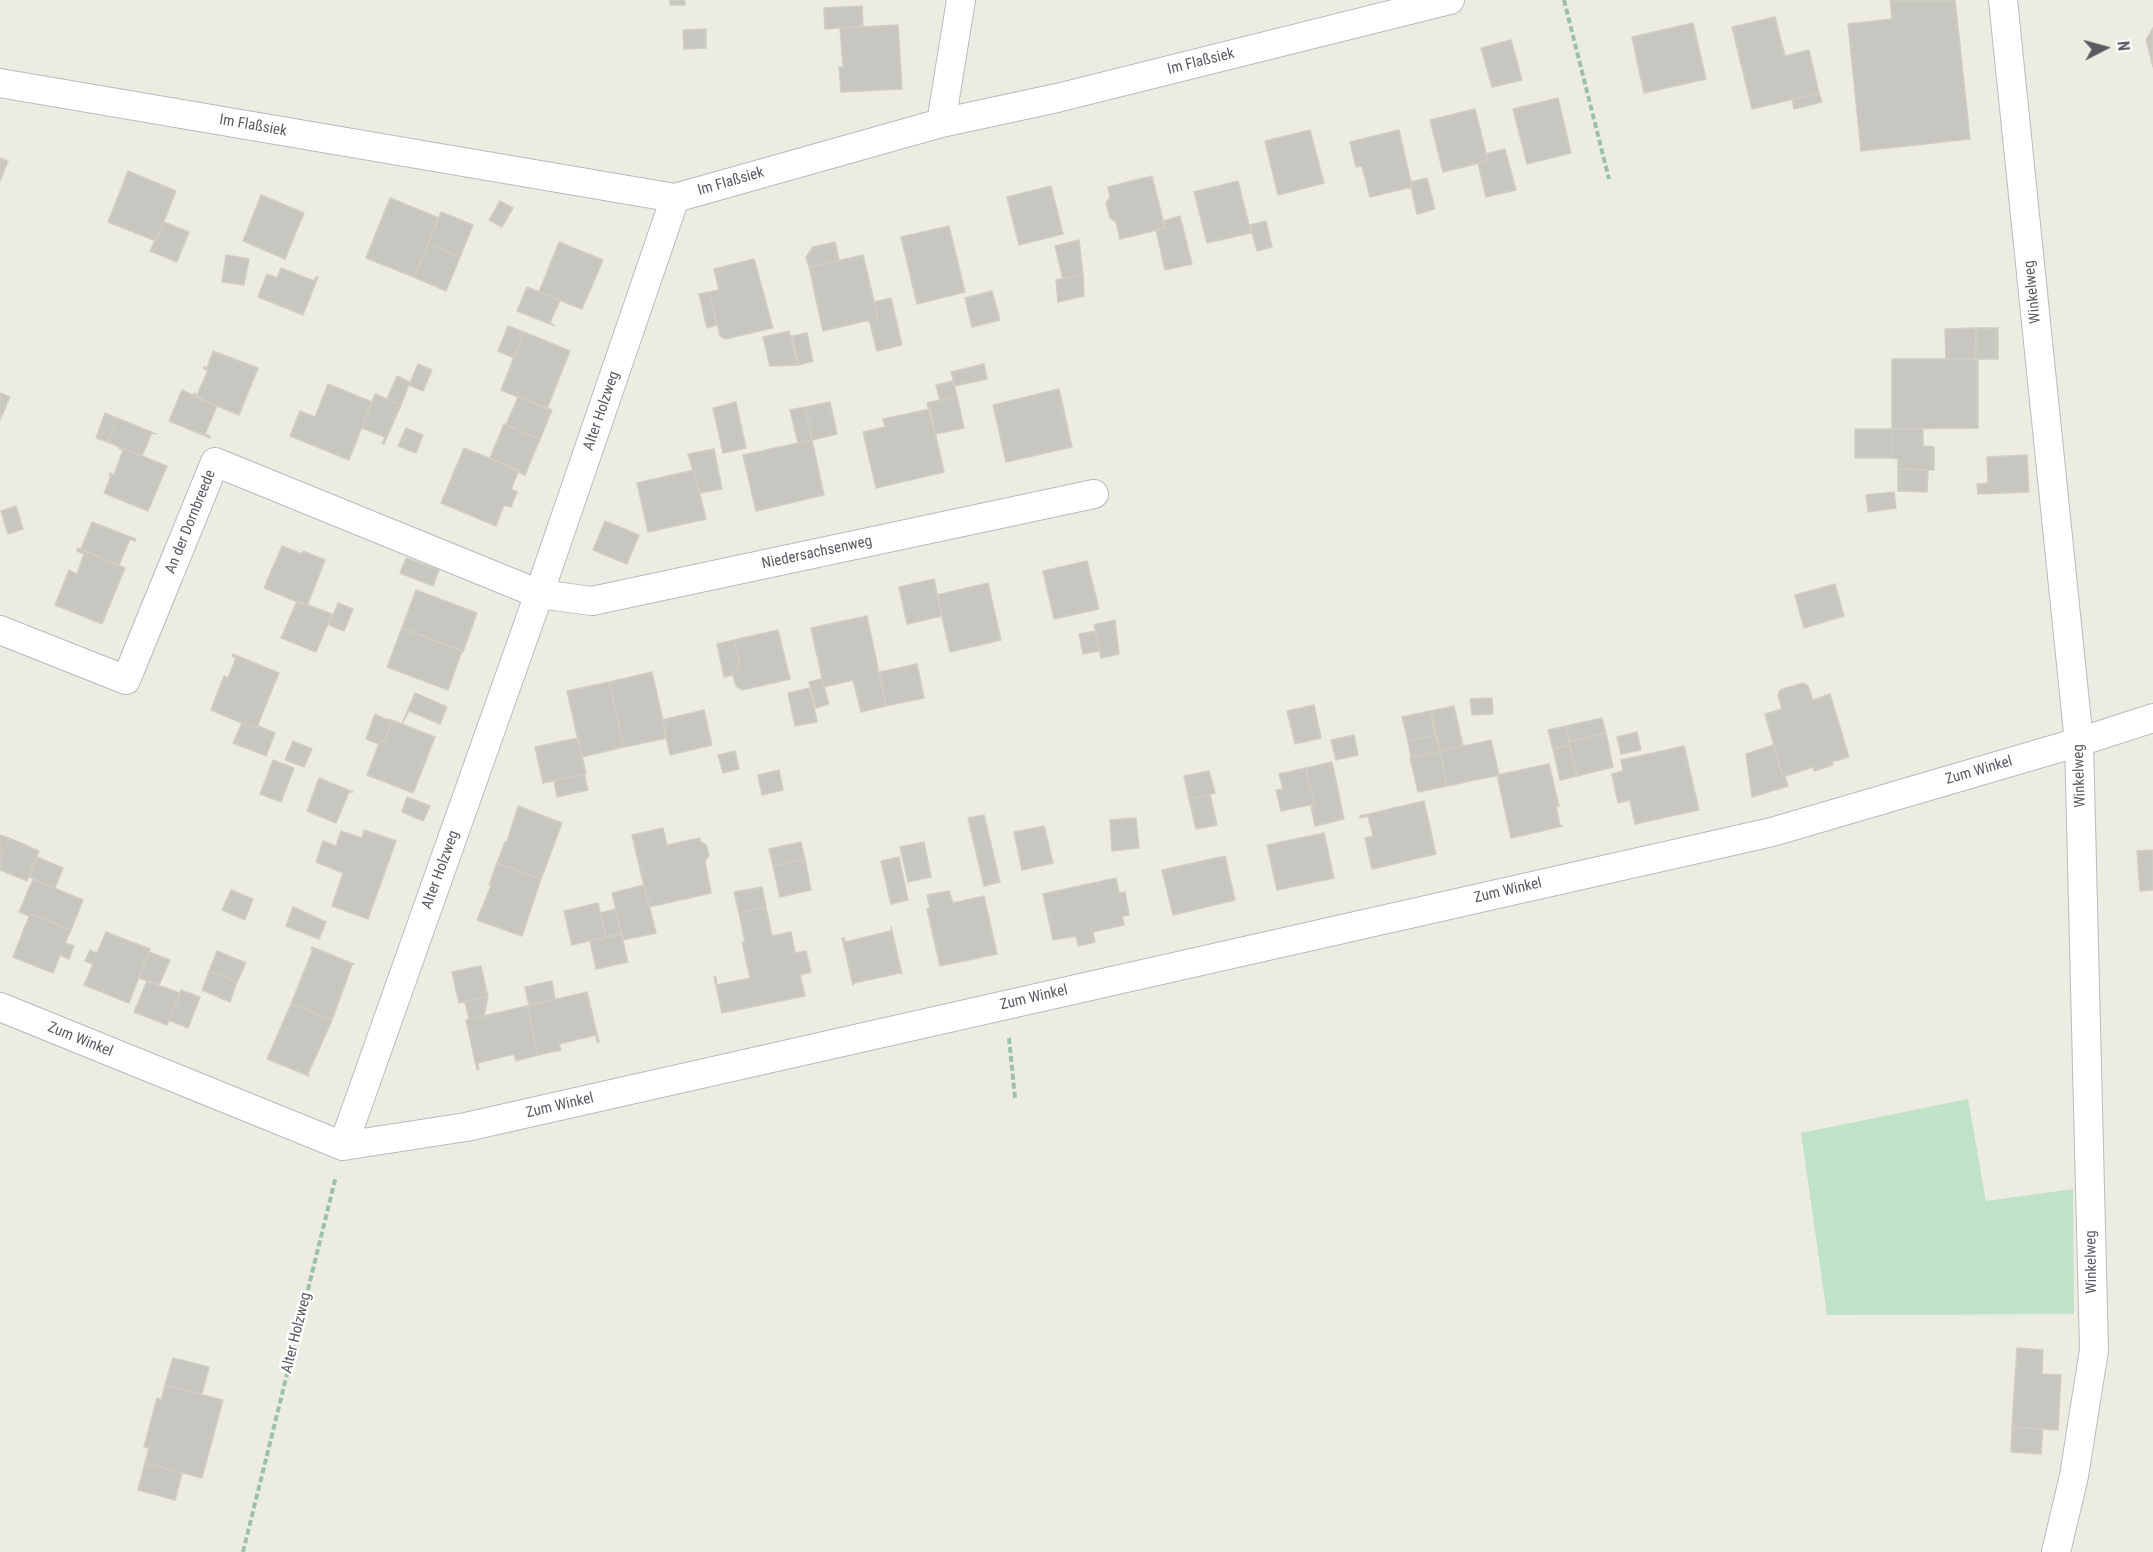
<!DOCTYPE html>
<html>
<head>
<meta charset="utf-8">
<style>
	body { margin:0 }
	#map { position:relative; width:2153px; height:1552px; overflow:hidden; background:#ecece2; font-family:"Roboto Condensed",sans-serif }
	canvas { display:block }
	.north { position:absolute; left:2075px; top:18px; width:60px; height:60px; -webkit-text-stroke:4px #fff; paint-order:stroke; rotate:84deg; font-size:16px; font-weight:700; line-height:24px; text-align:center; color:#5a5c62 }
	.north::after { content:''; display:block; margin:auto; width:21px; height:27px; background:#5a5c62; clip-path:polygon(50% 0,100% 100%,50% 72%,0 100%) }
</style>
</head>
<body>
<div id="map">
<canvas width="2153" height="1552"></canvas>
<div class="north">N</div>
</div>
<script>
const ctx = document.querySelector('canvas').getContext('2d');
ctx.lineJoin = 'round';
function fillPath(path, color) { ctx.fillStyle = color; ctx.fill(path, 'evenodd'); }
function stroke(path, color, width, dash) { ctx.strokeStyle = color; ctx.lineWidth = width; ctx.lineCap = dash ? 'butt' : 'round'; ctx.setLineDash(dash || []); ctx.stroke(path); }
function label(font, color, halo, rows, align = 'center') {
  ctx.font = font + ' "Roboto Condensed",sans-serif'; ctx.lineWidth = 5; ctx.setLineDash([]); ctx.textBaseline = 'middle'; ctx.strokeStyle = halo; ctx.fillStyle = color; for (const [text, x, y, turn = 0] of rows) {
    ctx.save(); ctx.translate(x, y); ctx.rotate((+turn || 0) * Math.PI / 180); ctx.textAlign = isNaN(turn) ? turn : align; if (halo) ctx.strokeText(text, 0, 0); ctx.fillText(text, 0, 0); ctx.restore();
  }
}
const green = new Path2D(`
	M1968,1099L1986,1201L2073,1189L2074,1314L1827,1315L1801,1133Z`);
const building = new Path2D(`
	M670,0H685V5H670Z
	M1890,0H1955L1970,139L1861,151L1848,24L1892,19Z
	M862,6L863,26L825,29L824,8Z
	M1775,17L1785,56L1809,50L1819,93L1752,109L1732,27Z
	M1693,23L1706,79L1644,93L1632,37Z
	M898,25L902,89L841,92L839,67H843L840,28Z
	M2153,28V67L2146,40Z
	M706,29V48L684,49L683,30Z
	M1511,40L1522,80L1492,87L1481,48Z
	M1819,93L1822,102L1794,109L1792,99Z
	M1558,98L1571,153L1527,164L1513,109Z
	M1475,109L1488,161L1443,172L1430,120Z
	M1310,130L1324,183L1278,195L1265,141Z
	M1399,130L1412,187L1370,197L1362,166L1356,167L1350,142Z
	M1505,149L1516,190L1486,197L1478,163L1488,161L1486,154Z
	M0,158L8,161L0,181Z
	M128,171L176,191L156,241L108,222Z
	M1152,176L1165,228L1120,239L1116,222L1110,218L1106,203L1110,197L1108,187Z
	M1427,178L1435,209L1417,214L1411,187H1412L1411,182Z
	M1238,181L1251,233L1207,243L1194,192Z
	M1051,186L1063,234L1019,245L1007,197Z
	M261,195L304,213L285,259L243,241Z
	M390,198L439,218L414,277L366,258Z
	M500,201L513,208L502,227L489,220Z
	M441,212L473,225L460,257L428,244Z
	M1180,216L1192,264L1165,270L1156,230L1165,228L1163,221Z
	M1266,221L1272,247L1257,251L1250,225Z
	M164,222L189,232L177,262L150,251Z
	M949,226L965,292L917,304L901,237Z
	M1079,240L1083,274L1063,279L1055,246Z
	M559,242L603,260L582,309L539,292Z
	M835,242L839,260L809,267L806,257L813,247Z
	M428,244L460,257L446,291L414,277Z
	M226,255L249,259L244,285L222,282Z
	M863,255L878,318L823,331L809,267Z
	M754,259L773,328L725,339L720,336L709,292L719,290L714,269Z
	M281,268L314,281L316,277H318L303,315L258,297L267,274L277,278Z
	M1083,274L1084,296L1058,302L1056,280Z
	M527,287L560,300L550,323L555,326L517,311Z
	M992,291L1000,320L972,327L965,298Z
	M709,292L717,325L707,328L699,294Z
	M891,298L902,345L877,351L869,320L878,318L874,302Z
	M508,326L524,332L514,358L498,351Z
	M1976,328L1975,359H1946L1945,329Z
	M1976,328H1998V359H1976Z
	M789,331L798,365L770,366L763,337Z
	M524,332L570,351L547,409L501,390Z
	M807,333L813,361L799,365L792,336Z
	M213,351L258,368L239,415L193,396L194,393L197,395L208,370L204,369V367L207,368Z
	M1892,359H1978V428L1892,429Z
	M418,364L432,370L423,391L409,385Z
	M984,364L987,379L955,386L951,372Z
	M397,376L410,382L401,405L387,399Z
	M953,381L957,396L940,400L936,385Z
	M328,384L372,402L349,460L290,436L300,411L315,417Z
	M1059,389L1072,447L1006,462L993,405Z
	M182,390L217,406L205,434L210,436V438L169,421Z
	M0,393L10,397L0,420Z
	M375,394L401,405L384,444L382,443L385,437L362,428Z
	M957,396L964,428L935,434L927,403Z
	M518,397L552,410L540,439L506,425Z
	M736,402L746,448L723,453L713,408Z
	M830,402L837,434L812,440L805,407Z
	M805,407L812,440L798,443L790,410Z
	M930,409L944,472L876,488L863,432L885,427L883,419Z
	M105,413L117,418L107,442L96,438Z
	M117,418L156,434L152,433L142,456L107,442Z
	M504,424L540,439L525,475L490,458Z
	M406,428L423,435L416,453L398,446Z
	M1855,429H1892V458H1855Z
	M1892,429H1923V446L1934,447V470L1898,469V459L1892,458Z
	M812,440L824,495L756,511L743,455Z
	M120,447L167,466L148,511L104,493L111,476L109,475L110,473L114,475L123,450L119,449Z
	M464,448L519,470L511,489L517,492L511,507L504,505L496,526L441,503Z
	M714,449L722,489L700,493L688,454Z
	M2027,455L2029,492L1978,494L1977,484L1988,483L1987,457Z
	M1898,469L1928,470L1927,492L1898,491Z
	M694,470L706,519L648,532L637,483Z
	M1894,492L1896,508L1868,512L1866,495Z
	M16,506L23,529L8,534L1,511Z
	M605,521L639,535L627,564L593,550Z
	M92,522L136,539L135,541L130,539L119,565L81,549Z
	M282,546L302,554L303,551L325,560L307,606L264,588Z
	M78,548L125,568L102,624L55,605L69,570L77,574L84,554L77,551Z
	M406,558L439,570L433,586L400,573Z
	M1087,561L1099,609L1054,619L1043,571Z
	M934,579L942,616L907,624L899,587Z
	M988,583L1001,640L950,652L937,595Z
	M1835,584L1844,616L1804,628L1795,595Z
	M416,590L477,613L463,652L402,628Z
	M297,601L332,614L316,652L281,638Z
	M338,603L353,609L344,631L329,625Z
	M867,616L886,706L861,712L853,680L824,687L811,628Z
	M1115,620L1119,654L1101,658L1094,625Z
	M402,628L462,651L448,690L387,667Z
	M778,630L790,679L742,690L736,686L733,675L737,667L740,666L734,640Z
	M1095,631L1099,651L1083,654L1079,634Z
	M734,640L740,666L737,667L733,675L724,677L717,644Z
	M233,654L279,673L256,729L211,710L224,676L228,678L236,658L232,656Z
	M917,664L924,698L886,706L880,672Z
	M652,672L667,738L624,747L609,682Z
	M822,679L829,704L816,708L809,682Z
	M609,682L624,747L582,757L567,691Z
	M1803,683L1808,686L1813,700L1830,694L1849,757L1832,762L1833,765L1814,771L1813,767L1783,777L1765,714L1782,709L1778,695L1780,690Z
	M810,688L817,722L795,726L788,693Z
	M415,693L447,707L440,724L409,711L402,724Z
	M1492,698L1493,714L1472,715L1470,699Z
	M1314,705L1321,738L1295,744L1287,711Z
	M1454,706L1463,746L1440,751L1431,711Z
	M704,710L712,745L670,755L662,720Z
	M1430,711L1435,735L1408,741L1402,717Z
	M375,714L392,722L384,742L380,741L379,744L366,739Z
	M1602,718L1606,733L1569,742L1566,726Z
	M389,719L435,737L413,793L367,775L380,741L384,742L392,722L389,721Z
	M242,723L256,729L258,726L275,733L266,756L233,743Z
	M1566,726L1570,745L1553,749L1548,730Z
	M1637,732L1641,750L1621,754L1617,737Z
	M1606,733L1613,767L1577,776L1569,742Z
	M1354,735L1358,755L1336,760L1331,740Z
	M1435,735L1440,751L1411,758L1408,741Z
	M578,738L586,774L543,783L535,747Z
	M1491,740L1499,775L1447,786L1440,751Z
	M293,741L312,749L304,767L285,760Z
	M1570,745L1577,776L1560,780L1553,749Z
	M1773,745L1783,777L1785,776L1788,786L1752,797L1746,754Z
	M1684,746L1699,810L1635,824L1630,800L1618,803L1612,774L1623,771L1621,760Z
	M735,751L739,769L723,773L718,755Z
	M1440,751L1447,786L1418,792L1410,758Z
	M273,760L294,768L281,802L260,794Z
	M1332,762L1344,819L1315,826L1311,805L1314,804L1306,768Z
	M1549,764L1559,806L1556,807L1560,825L1563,826L1511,838L1497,775Z
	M1306,768L1314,804L1281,811L1276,790L1283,789L1279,774Z
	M779,770L783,790L762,795L758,775Z
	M1209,771L1215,793L1189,799L1184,776Z
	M584,774L588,790L557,797L554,781Z
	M319,778L353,792H349L336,823L307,811Z
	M1210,794L1217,825L1196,829L1189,799Z
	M407,797L430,806L423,821L402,812Z
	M1424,801L1436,854L1372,869L1365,838L1373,836L1368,816L1360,818V816Z
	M518,806L562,823L541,879L497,863L505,842H507Z
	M984,815L1000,882L984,886L968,818Z
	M1136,818L1139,848L1112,851L1110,820Z
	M1044,826L1053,863L1022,870L1014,832Z
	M663,828L667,845L700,838V841L706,845L709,855L705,861L711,893L649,907L632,835Z
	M364,830L396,841L368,919L332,906L343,873L316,862L323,841L336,846L341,831L362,838Z
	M1324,833L1334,878L1277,890L1267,845Z
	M0,835L9,838L0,861Z
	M9,838L39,851L27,881L0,870V861Z
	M801,842L805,859L773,866L769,849Z
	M924,842L931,877L908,882L900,847Z
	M2153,850V890L2140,891L2137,851Z
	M1225,856L1235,900L1173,915L1162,870Z
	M37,857L63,868L55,888L29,877Z
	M899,857L908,900L891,904L881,861Z
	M805,859L811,890L780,897L773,866Z
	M497,863L541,879L522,936L477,920L491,886L489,885Z
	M1116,878L1119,893L1125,892L1129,915L1122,916L1124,925L1093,932L1095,942L1078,946L1076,936L1053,940L1043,894Z
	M33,879L83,900L71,930L30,914L29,916L19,912Z
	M644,885L656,933L623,940L612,893Z
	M762,887L766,907L739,913L734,892Z
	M231,890L253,899L245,920L222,910Z
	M949,891L953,903L984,896L997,954L940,966L927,909L930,908L927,895Z
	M598,903L606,937L572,945L564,911Z
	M293,907L326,922L319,939L286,926Z
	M766,907L772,936L791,932L795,953L806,951L811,972L800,975L805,996L722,1013L714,977H716L717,985L750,978L742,942H745L739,913Z
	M616,909L621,934L606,937L600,913Z
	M30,914L71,930L65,943L74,946L69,959L60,955L53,973L13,957Z
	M891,927L902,974L900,973L854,983L853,985L842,938H844L845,942L891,931Z
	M106,932L150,949L129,1003L84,985L93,964L85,961L90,950L97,953Z
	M621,934L628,962L596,969L590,941Z
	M312,947L354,964L352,965L332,1020L291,1004L313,949H311Z
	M217,951L246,963L237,982L209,971Z
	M149,952L170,960L159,985L139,978Z
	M481,966L488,997L459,1003L452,972Z
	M209,971L237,982L230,1002L202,990Z
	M147,981L180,993L167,1025L134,1012Z
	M552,981L555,999L529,1005L525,987Z
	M181,990L200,997L188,1028L169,1020Z
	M587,992L599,1042H597L596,1035L559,1044L561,1050L538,1055L527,1006Z
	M488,997L484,1016L469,1019L465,1002Z
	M291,1004L332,1020L308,1074L309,1076L267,1059Z
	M527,1006L538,1055L516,1061L514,1054L478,1063L479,1069L477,1070L466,1020Z
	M2017,1348L2043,1350L2042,1374L2061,1375L2058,1430L2012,1427Z
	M173,1358L209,1367L202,1394L165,1385Z
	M165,1385L223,1400L202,1478L145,1463L149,1448L144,1447L157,1398L161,1400Z
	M2012,1427L2043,1429L2041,1454L2011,1452Z
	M145,1463L182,1473L175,1500L138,1490Z`);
const path = new Path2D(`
	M1564,0L1609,179
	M1009,1038L1015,1098
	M243,1552L336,1176`);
const street = new Path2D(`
	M2003,0L2079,742L2094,1350L2074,1476L2056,1552
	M0,83L675,198L941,123L1057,98L1450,0
	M941,123L961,0
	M0,630L126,680L215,462L539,594L592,601L1094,494
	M0,1007L343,1146L466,1127L1772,832L2079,742L2153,718
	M343,1146L539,594L675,198`);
const streetNames = [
	["Im Flaßsiek",1201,62,-14],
	["Im Flaßsiek",253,126,10],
	["Im Flaßsiek",731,182,-16],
	["Winkelweg",2033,292,-96],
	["Alter Holzweg",602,411,-71],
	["An der Dornbreede",191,522,-68],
	["Niedersachsenweg",817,553,-12],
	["Zum Winkel",1979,771,-16],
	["Winkelweg",2080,776,-92],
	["Alter Holzweg",441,870,-70],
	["Zum Winkel",1508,891,-13],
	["Zum Winkel",1034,998,-13],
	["Zum Winkel",80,1040,22],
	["Zum Winkel",560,1106,-13],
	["Winkelweg",2092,1262,-91],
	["Alter Holzweg",297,1333,-76]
];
fillPath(green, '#c0e2c7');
fillPath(building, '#c7c6c0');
stroke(building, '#d0cfc1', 1.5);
stroke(street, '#babac0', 30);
stroke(path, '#9ac1ae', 4, [6, 3]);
stroke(street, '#fff', 28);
label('15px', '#5a5c62', '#fff', streetNames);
</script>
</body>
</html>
